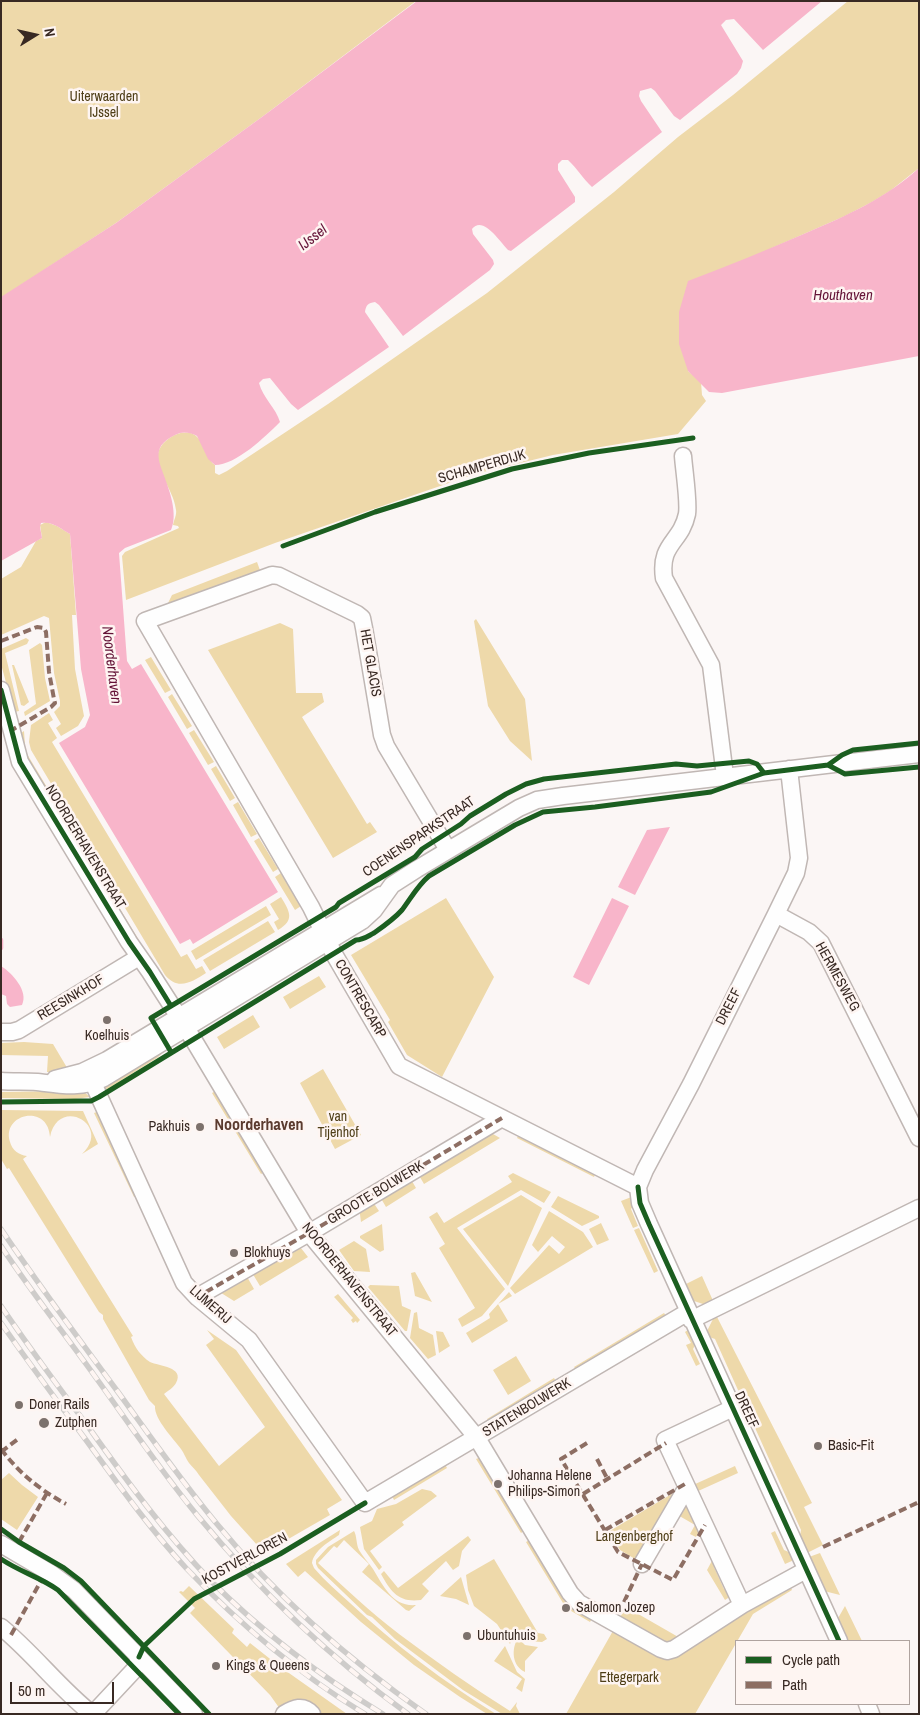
<!DOCTYPE html>
<html>
<head>
<meta charset="utf-8">
<style>
	body { margin:0 }
	#map { position:relative; width:920px; height:1715px; overflow:hidden; background:#fbf6f5; font-family:"Archivo Narrow",sans-serif }
	canvas { display:block }
	.frame { position:absolute; inset:0; border:2px solid #382923; pointer-events:none }
	.legend { position:absolute; left:735px; top:1640px; width:175px; height:65px; box-sizing:border-box; background:#fef5f2; border:1px solid #afa39f; margin:0; padding:6px 9px; list-style:none; font-size:15px; color:#382923 }
	.legend li { display:flex; align-items:center; gap:10px; height:25px }
	.legend b { width:25px; border:1px solid #afa39f }
	.north { position:absolute; left:10px; top:10px; width:50px; height:50px; -webkit-text-stroke:4px #fef5f2; paint-order:stroke; rotate:80deg; font-size:14px; font-weight:700; line-height:20px; text-align:center; color:#382923 }
	.north::after { content:''; display:block; margin:auto; width:18px; height:22px; background:#382923; clip-path:polygon(50% 0,100% 100%,50% 72%,0 100%) }
	.scale { position:absolute; left:10px; top:1682px; width:104px; height:22px; box-sizing:border-box; border:2px solid #382923; border-top:0; padding-left:6px; font-size:15px; line-height:18px; white-space:nowrap; color:#382923; -webkit-text-stroke:4px #fef5f2; paint-order:stroke }
</style>
</head>
<body>
<div id="map">
<canvas width="920" height="1715"></canvas>
<div class="frame"></div>
<ul class="legend">
<li><b style="height:6px;background:#1b5e20"></b>Cycle path</li>
<li><b style="height:6px;background:#8d6e63"></b>Path</li>
</ul>
<div class="north">N</div>
<div class="scale">50 m</div>
</div>
<script>
const ctx = document.querySelector('canvas').getContext('2d');
ctx.lineJoin = 'round';
function fillPath(path, color) { ctx.fillStyle = color; ctx.fill(path, 'evenodd'); }
function stroke(path, color, width, dash) { ctx.strokeStyle = color; ctx.lineWidth = width; ctx.lineCap = dash ? 'butt' : 'round'; ctx.setLineDash(dash || []); ctx.stroke(path); }
function label(font, color, halo, rows, align = 'center') {
  ctx.font = font + ' "Archivo Narrow",sans-serif'; ctx.lineWidth = 5; ctx.setLineDash([]); ctx.textBaseline = 'middle'; ctx.strokeStyle = halo; ctx.fillStyle = color; for (const [text, x, y, turn = 0] of rows) {
    ctx.save(); ctx.translate(x, y); ctx.rotate((+turn || 0) * Math.PI / 180); ctx.textAlign = isNaN(turn) ? turn : align; if (halo) ctx.strokeText(text, 0, 0); ctx.fillText(text, 0, 0); ctx.restore();
  }
}
const green = new Path2D(`
	M1,1H416L266,114L116,223L1,298Z
	M848,1H919V168L890,191L872,202L845,216L772,248L688,371L701,382L702,395L706,401L678,434L553,455L475,474L275,543L126,600L122,556L125,552L179,528L178,526L173,525C174,520 177,514 176,510C174,484 139,458 171,437C177,433 186,431 193,434C205,440 204,457 215,465V473L219,475L227,471L328,404L487,293L614,192L678,137L733,95Z
	M46,522L57,526L70,534L76,615H72L75,669L84,716L78,726L61,736L56,728L61,724L54,712L60,706V701L54,673L49,618L44,616L1,635V579L21,567L36,541L42,538L40,525Z
	M257,562L261,573L167,605L172,595Z
	M476,619L525,699L532,761L510,741L488,706L474,621Z
	M280,623L293,629L296,693H322L324,702L302,717L367,824L370,822L377,832L333,858L208,650Z
	M26,638L29,640L27,644L5,653L19,711L14,712L1,664V649Z
	M40,643L42,645L45,678L50,701L25,716L24,712L36,704L29,650Z
	M151,657L171,690L165,693L145,660Z
	M12,665H14L29,702L24,706L21,705Z
	M172,694L192,726L187,729L168,697Z
	M49,713L53,720L48,723L57,738L52,742L181,957L187,954L196,969L202,966L206,973C192,982 178,991 165,975L31,750L29,742L31,725Z
	M194,730L214,762L208,765L189,733Z
	M24,731L25,746L27,754L143,947L142,948L24,758L18,735Z
	M216,766L235,798L230,801L211,769Z
	M238,802L257,834L251,837L233,805Z
	M259,838L278,869L273,872L254,841Z
	M281,873L301,906L295,910L275,877Z
	M281,897C290,912 295,920 278,930L274,922L279,919L270,904Z
	M446,898L494,977L442,1077L407,1055L388,1022L390,1020L351,955Z
	M266,906L271,915L196,960L191,951Z
	M268,921L275,932L210,971L203,960Z
	M319,976L326,987L290,1009L283,997Z
	M253,1015L260,1027L224,1049L217,1037Z
	M24,1042L53,1044L69,1071L57,1073L47,1072L48,1056L1,1055V1043Z
	M163,1047L165,1051L157,1058L104,1091L107,1083Z
	M323,1069L361,1135L335,1149L300,1083Z
	M217,1090L267,1171L261,1174L212,1093Z
	M64,1091L84,1092L90,1097L75,1099L1,1098V1092Z
	M1,1110L83,1111L98,1144L82,1154C113,1125 58,1095 50,1137C48,1103 1,1114 10,1142C12,1150 19,1155 27,1156L23,1159L133,1336L131,1337C135,1348 141,1356 150,1362C159,1366 185,1367 176,1383C174,1387 168,1391 164,1394L219,1466L265,1427L206,1345L214,1339L207,1330L236,1350L342,1500L327,1509L330,1515L271,1549L265,1544L258,1546L231,1516L199,1475C196,1470 193,1468 189,1463C186,1459 184,1453 181,1449C173,1438 154,1419 155,1406L149,1400L103,1319V1315L99,1312L9,1168L7,1169L1,1159Z
	M99,1111L138,1196L134,1197L94,1113Z
	M486,1130L500,1138L424,1184L417,1172Z
	M520,1132L596,1172L594,1177L517,1138Z
	M513,1173L551,1192L544,1203L521,1190L457,1228L505,1289L482,1316L462,1327L458,1319L475,1308L439,1248L445,1244L429,1217L437,1212L444,1223L512,1182L508,1176Z
	M409,1176L416,1188L386,1207L379,1195Z
	M521,1195L542,1208L508,1286L463,1229Z
	M558,1196L599,1216V1218L582,1226L551,1207Z
	M634,1196L635,1204L631,1209L638,1226L633,1228L621,1201Z
	M371,1199L379,1211L361,1222L359,1207Z
	M549,1211L583,1232L593,1247L515,1294L510,1288L549,1245L559,1254L565,1247L552,1236L538,1252L532,1245Z
	M601,1223L609,1240L597,1245L589,1229Z
	M382,1224L384,1250L380,1252L360,1238V1236Z
	M639,1228L658,1271L654,1273L634,1230Z
	M354,1241L366,1249L370,1272L354,1271L339,1250Z
	M297,1243L308,1257L260,1286L251,1271Z
	M415,1272L432,1302L415,1296L411,1273Z
	M246,1275L254,1289L234,1301L218,1291Z
	M702,1276L714,1303L709,1306L694,1301L686,1284Z
	M370,1285L399,1286L402,1306L411,1310L407,1331H405L368,1287Z
	M509,1292L512,1296L498,1304L508,1321L472,1343L466,1333L490,1318L489,1314Z
	M338,1294L360,1320L357,1323L356,1321L353,1323L351,1320L353,1318L335,1298L334,1297Z
	M417,1312L419,1328L433,1335L436,1355L428,1359L410,1338L414,1313Z
	M664,1313L667,1317L577,1371L574,1367Z
	M716,1315L812,1503L804,1507L823,1545L807,1553L800,1536L801,1530L715,1339L709,1337L707,1331L714,1317Z
	M689,1329L696,1343L693,1349L700,1364L696,1366L686,1345L691,1343L685,1332Z
	M436,1331L443,1332L450,1346L439,1353Z
	M516,1356L531,1381L508,1395L493,1370Z
	M554,1378L557,1383L489,1423L487,1419Z
	M481,1457L525,1530L521,1533L476,1459Z
	M445,1464L447,1468L394,1500L392,1496Z
	M735,1466L738,1473L696,1492L693,1485Z
	M9,1473L22,1485L38,1497L17,1530L1,1519V1480Z
	M422,1489L431,1491L437,1496L402,1522L404,1525L370,1551L382,1567L379,1570L364,1549L360,1527L372,1521L377,1509L396,1504Z
	M680,1489L640,1562L620,1550L608,1532Z
	M686,1497L701,1528L696,1537L690,1534L695,1525L676,1514Z
	M340,1530L339,1535C329,1542 314,1550 312,1563L314,1568C325,1581 338,1592 350,1603C395,1645 444,1682 496,1714H487L460,1697L414,1665L361,1622L305,1571L298,1577L286,1564Z
	M354,1531C357,1536 356,1544 359,1550C363,1557 369,1563 373,1569C384,1587 393,1607 416,1605L409,1611L406,1610L362,1572L369,1564L344,1540L337,1548L334,1546L318,1563C344,1587 370,1612 399,1634C435,1661 472,1687 510,1711L517,1702L516,1706L520,1714H502L463,1690L395,1639L372,1617L367,1615L318,1568L316,1564V1560L328,1547Z
	M775,1531L784,1550L791,1553L794,1560L785,1564L771,1533Z
	M468,1536L471,1540L462,1551L459,1566L453,1570L446,1561L422,1584L429,1591L421,1600C399,1603 391,1592 381,1574L384,1571L398,1588Z
	M531,1539L593,1617L590,1622L566,1608L526,1542Z
	M820,1553L840,1595L824,1591L809,1557Z
	M714,1557L716,1562L714,1567L724,1589L729,1592L731,1596L725,1600L707,1570Z
	M494,1559L538,1633L544,1634L547,1639L542,1642L526,1641L517,1629L510,1644L497,1624L474,1606L468,1590L466,1575Z
	M461,1577L469,1605L456,1599L440,1596Z
	M790,1585L792,1590L753,1614L695,1714H566L614,1629L658,1653Z
	M189,1586L234,1629L232,1633L247,1647L250,1643L279,1666L347,1714H318L280,1709L270,1695L190,1613L195,1608L179,1592L181,1591L183,1592Z
	M845,1606L862,1641H847L837,1620Z
	M626,1607L680,1638L667,1644L619,1619Z
	M518,1638L525,1645L538,1647L525,1661V1672C512,1666 511,1649 518,1638Z
	M505,1646L517,1672L525,1679L522,1692L516,1688L522,1679L494,1661Z`);
const water = new Path2D(`
	M417,1H822L763,50L734,19L726,20L721,25L743,61L741,68L737,74L680,120L674,116L655,91L651,88L640,91L639,96L641,101L662,132L592,187C583,179 577,168 568,160H562L558,164V170L575,197V202L511,251L508,250C500,242 483,215 472,229L473,234L493,260L494,264L490,270L403,336L379,305L375,302C368,303 366,305 365,312L389,347L298,410L291,404L270,378L263,379L259,383C263,398 276,408 280,422C265,437 236,465 215,465L208,459L197,436C190,432 182,431 175,435C148,448 161,464 167,484C172,498 177,517 171,530L125,548L119,553L127,661L132,669L141,664L278,892L193,944L190,939L180,944L59,743L85,727L90,715L81,669L70,534C61,529 53,521 41,523L40,527L42,538L1,561V297L116,223L266,114Z
	M919,168V356L722,393L709,392L688,371L679,344V312L688,281C728,266 767,250 806,233C846,216 886,198 919,168Z
	M670,827L635,895L618,887L647,830Z
	M612,898L629,906L589,985L573,977Z
	M1,966C12,973 29,991 22,1005L10,1007L7,1004L6,996L1,994Z`);
const stream = new Path2D(`
	M1,940V948`);
const minor = new Path2D(`
	M683,456C684,470 689,502 687,514C681,543 659,543 664,578L711,665L725,776
	M1,690L20,762L129,942L150,972L193,1039L309,1233L477,1438L570,1593L579,1603L661,1649L667,1651L674,1649L742,1605L806,1570
	M789,769L799,858L796,873L776,914L809,932L821,943L919,1138
	M448,850L386,746L382,735L364,628L362,618L357,614L279,576L272,575L145,621L311,907L334,954L399,1066L638,1187
	M776,914L691,1084L645,1170L638,1187L640,1203L649,1224L839,1641
	M1,1032H12L19,1030L139,957
	M55,1079L82,1072L107,1060L381,895
	M1,1081C13,1082 25,1081 37,1082C61,1085 82,1089 104,1078L362,921L374,910L392,885L417,869L519,808L537,800L563,796L919,754
	M93,1083L184,1283L197,1297L249,1340L365,1503L688,1312
	M197,1297L309,1233L502,1118
	M691,1320L919,1208
	M733,1408L665,1440L742,1605
	M1,1544L52,1574L74,1590L194,1714
	M642,1564L687,1487
	M1,1627C34,1654 59,1688 92,1714
	M867,1704L871,1714
	M93,1714L135,1669L139,1657
	M284,1714C294,1708 303,1704 312,1714`);
const rail = new Path2D(`
	M1,1229C38,1284 78,1338 118,1392C150,1436 182,1482 217,1524C277,1597 349,1660 426,1714
	M1,1246C30,1290 63,1332 94,1375C128,1422 160,1470 197,1515C259,1590 329,1657 408,1714
	M1,1306C30,1349 61,1390 92,1432C129,1484 166,1534 210,1580C262,1632 320,1676 383,1714
	M1,1323C29,1363 57,1401 86,1440C118,1484 149,1528 186,1568C239,1624 299,1674 365,1714`);
const quiet = new Path2D(`
	M1,641L37,627L44,628L46,632L49,672L54,699L55,703L51,707L12,730
	M227,1320L197,1297L309,1233L502,1118
	M587,1443L561,1459L618,1552L673,1580L705,1525
	M1,1449C19,1473 40,1490 66,1504
	M1,1452L18,1439
	M597,1459L607,1478
	M583,1494L666,1443
	M605,1530L685,1484
	M19,1542L47,1493
	M823,1547L919,1502
	M624,1602L642,1564
	M11,1635L42,1579`);
const cycleway = new Path2D(`
	M283,546L375,512L512,469L589,453L693,438
	M1,690L20,762L129,942L150,972L171,1006
	M828,765L845,774L919,767
	M171,1052L151,1018L336,907L339,903L415,857L422,849L461,824L470,816L506,794L526,784L544,779L676,764L697,766L749,761L757,764L764,773
	M1,1102L81,1101H91L99,1097L356,940C363,940 368,936 374,933C384,926 394,919 402,910C411,898 418,885 429,876L515,825L543,812L595,807L711,792L764,773L828,765L842,755L853,750L919,743
	M638,1187L640,1203L649,1224L839,1641
	M1,1529L19,1542L64,1568L81,1581L209,1714
	M1,1559C20,1572 40,1577 58,1590L179,1714
	M139,1657L144,1646L194,1599L280,1554L365,1503`);
const markers = [
	[107,1020,5,"#7c716c"],
	[200,1127,5,"#7c716c"],
	[234,1253,5,"#7c716c"],
	[19,1405,5,"#7c716c"],
	[44,1423,6,"#7c716c"],
	[818,1446,5,"#7c716c"],
	[498,1484,5,"#7c716c"],
	[566,1608,5,"#7c716c"],
	[467,1636,5,"#7c716c"],
	[216,1666,5,"#7c716c"]
];
const parkNames = [
	["Uiterwaarden",104,97],
	["IJssel",104,113],
	["van",338,1117],
	["Tijenhof",338,1133],
	["Langenberghof",634,1537],
	["Ettegerpark",629,1678]
];
const streetNames = [
	["SCHAMPERDIJK",482,467,-16],
	["HET GLACIS",370,663,80],
	["COENENSPARKSTRAAT",419,837,-34],
	["NOORDERHAVENSTRAAT",85,847,59],
	["HERMESWEG",837,977,61],
	["REESINKHOF",71,998,-31],
	["CONTRESCARP",360,999,60],
	["DREEF",729,1007,-63],
	["GROOTE BOLWERK",376,1193,-31],
	["NOORDERHAVENSTRAAT",349,1280,51],
	["LIJMERIJ",210,1305,41],
	["STATENBOLWERK",527,1408,-31],
	["DREEF",746,1410,65],
	["KOSTVERLOREN",245,1559,-28]
];
const poiNames = [
	["Koelhuis",107,1036,"center"],
	["Pakhuis",190,1127,"right"],
	["Blokhuys",244,1253],
	["Doner Rails",29,1405],
	["Zutphen",55,1423],
	["Basic-Fit",828,1446],
	["Johanna Helene",508,1476],
	["Philips-Simon",508,1492],
	["Salomon Jozep",576,1608],
	["Ubuntuhuis",477,1636],
	["Kings & Queens",226,1666]
];
const waterNames = [
	["IJssel",313,238,-38],
	["Houthaven",843,296],
	["Noorderhaven",111,665,83]
];
const quarterNames = [
	["Noorderhaven",259,1126]
];
fillPath(green, '#eed9aa');
fillPath(water, '#f8b5ca');
stroke(stream, '#f8b5ca', 4.5);
stroke(minor, '#c0b7b4', 19);
stroke(minor, '#fefefe', 16);
stroke(rail, '#ceccca', 5.5);
stroke(rail, '#fef5f2', 4, [11]);
stroke(quiet, '#8d6e63', 4, [8, 4]);
stroke(cycleway, '#1b5e20', 5);
for (const [x, y, r, color] of markers) { const dot = new Path2D(); dot.arc(x, y, r, 0, 2 * Math.PI); ctx.fillStyle = color; ctx.fill(dot); stroke(dot, '#fef5f2', 2); }
label('14px', '#4e3e17', '#fef5f2', parkNames);
label('14px', '#382923', '#fef5f2', streetNames);
label('14px', '#382923', '#fef5f2', poiNames, 'left');
label('italic 15px', '#641337', '#fef5f2', waterNames);
label('bold 16px', '#5b3b2f', '#fef5f2', quarterNames);
</script>
</body>
</html>
